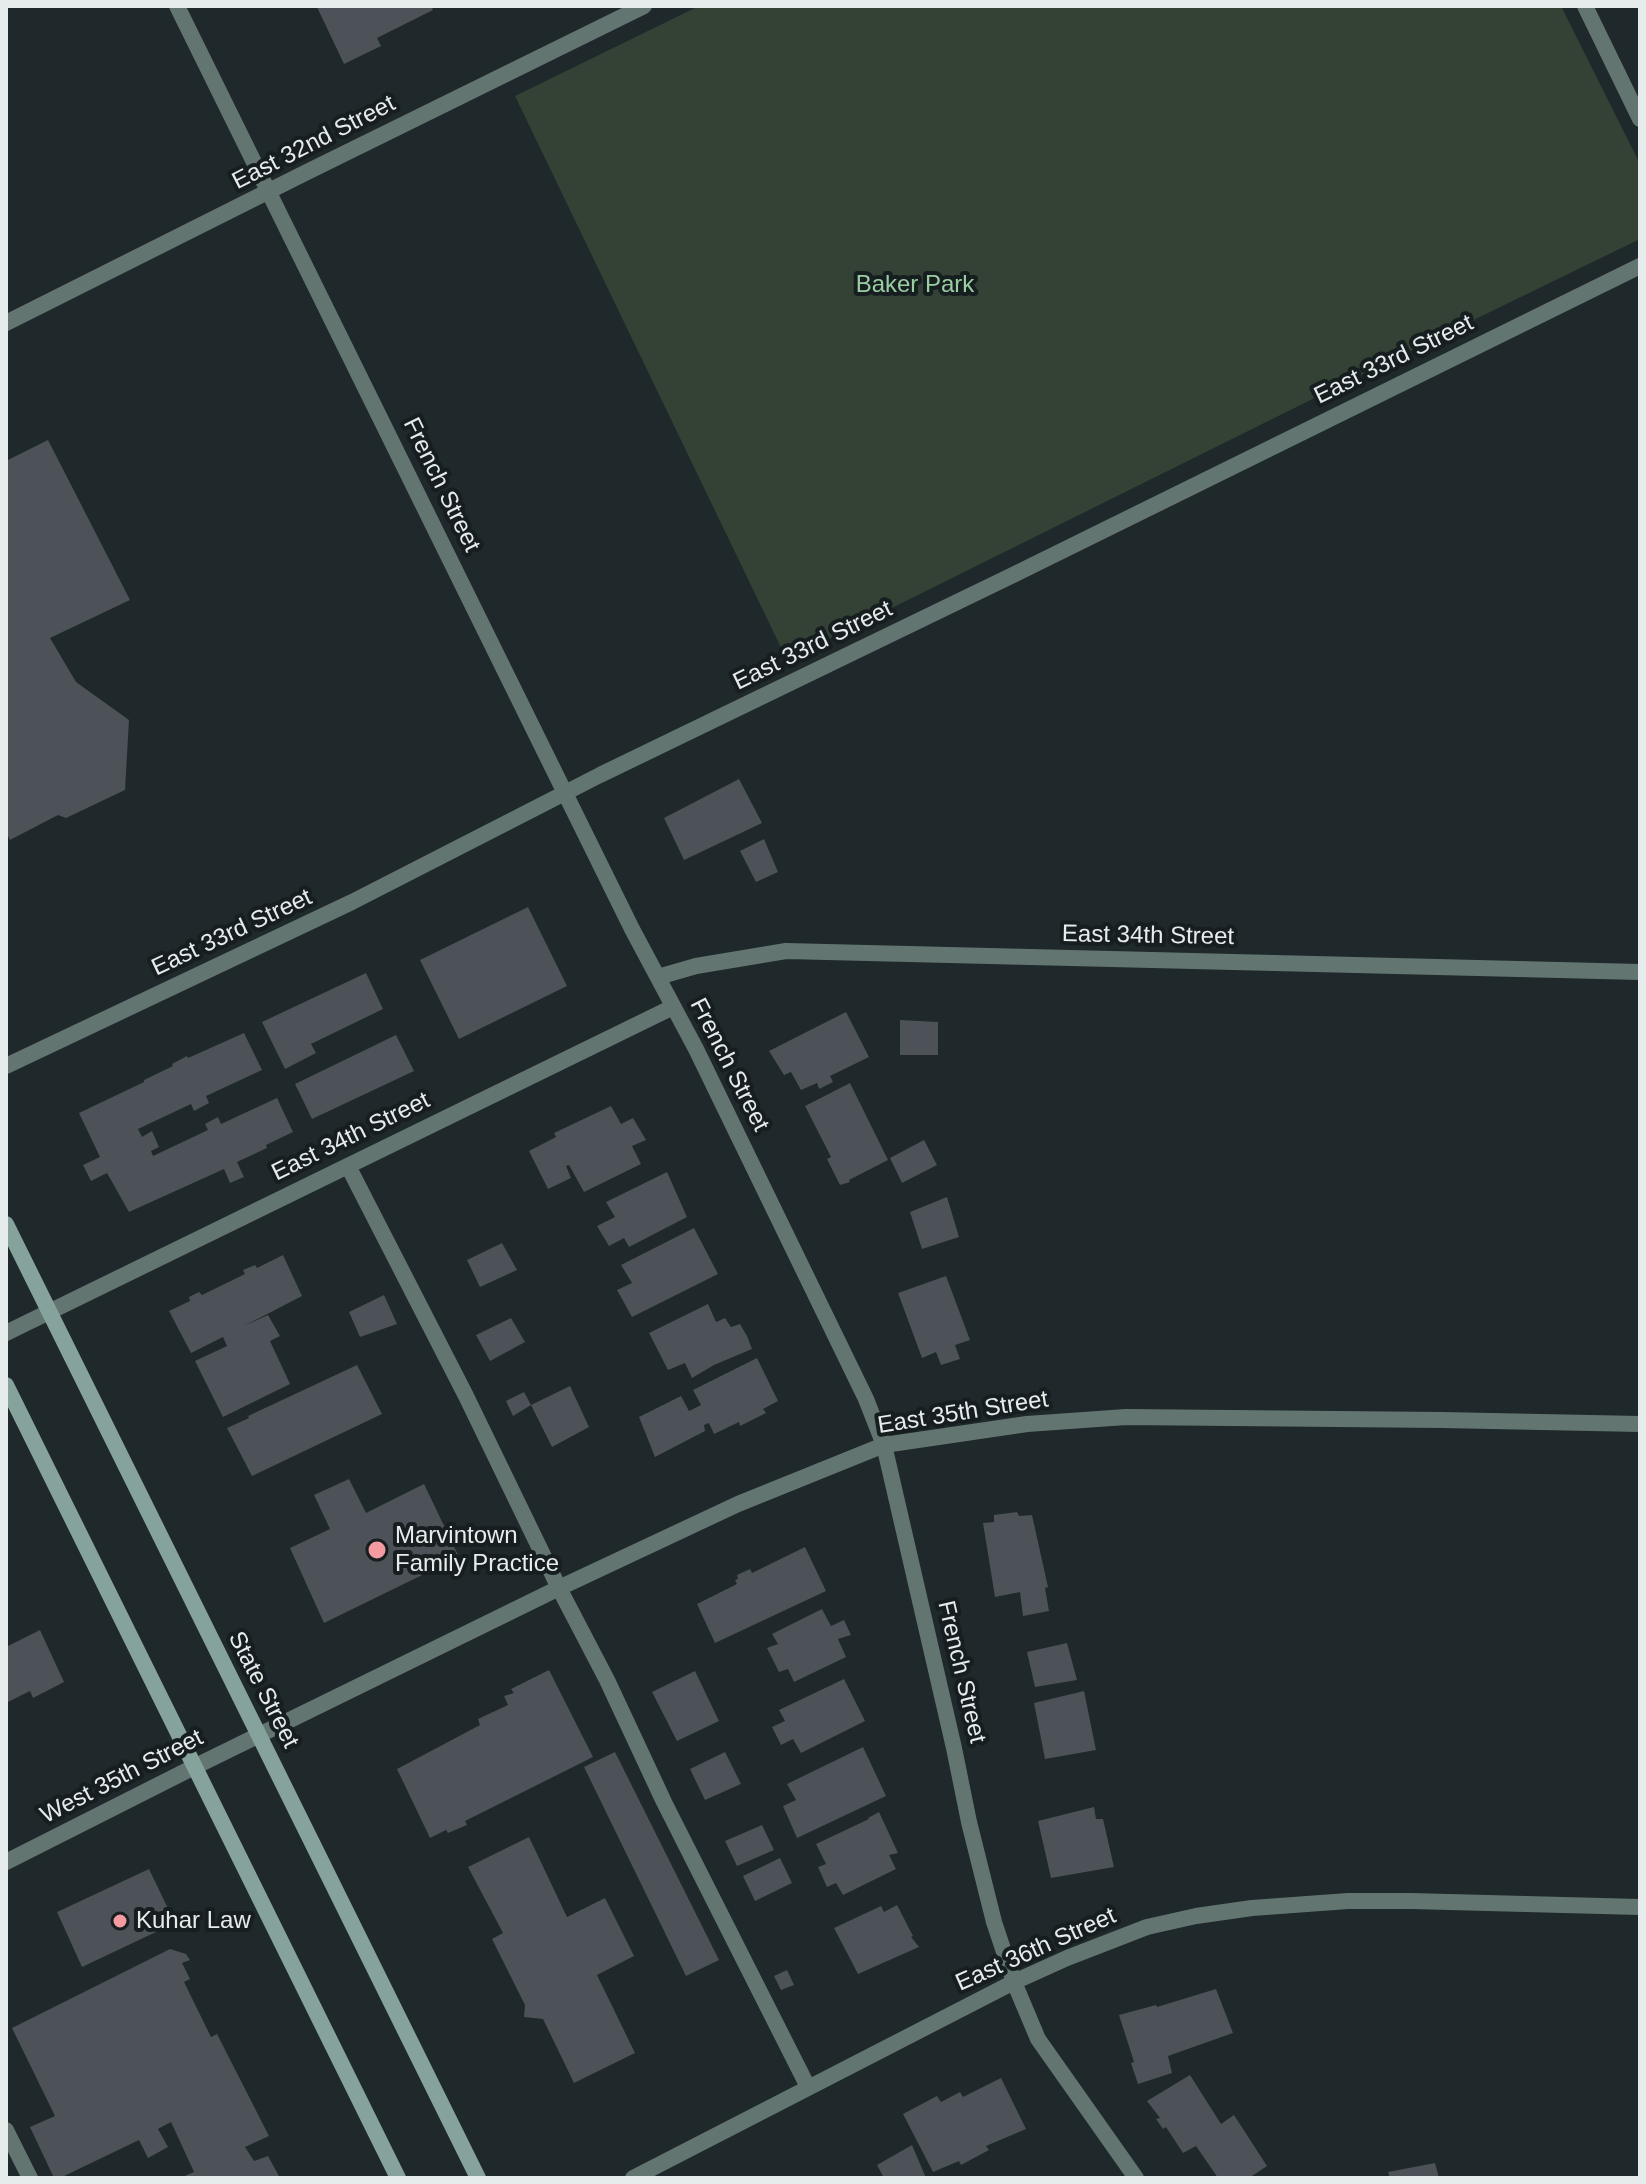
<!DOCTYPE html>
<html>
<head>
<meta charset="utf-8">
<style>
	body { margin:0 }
	#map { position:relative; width:1646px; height:2184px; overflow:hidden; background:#1f282a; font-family:Helvetica,sans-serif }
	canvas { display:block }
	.frame { position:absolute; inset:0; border:8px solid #e6ebec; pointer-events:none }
</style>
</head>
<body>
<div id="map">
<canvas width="1646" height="2184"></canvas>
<div class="frame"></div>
</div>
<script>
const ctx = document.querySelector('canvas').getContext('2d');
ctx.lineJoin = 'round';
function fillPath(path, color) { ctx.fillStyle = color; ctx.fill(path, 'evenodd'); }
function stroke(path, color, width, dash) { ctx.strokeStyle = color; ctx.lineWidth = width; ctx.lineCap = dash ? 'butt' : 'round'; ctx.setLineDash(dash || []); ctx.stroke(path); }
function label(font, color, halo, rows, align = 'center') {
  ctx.font = font + ' Helvetica,sans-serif'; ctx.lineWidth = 8; ctx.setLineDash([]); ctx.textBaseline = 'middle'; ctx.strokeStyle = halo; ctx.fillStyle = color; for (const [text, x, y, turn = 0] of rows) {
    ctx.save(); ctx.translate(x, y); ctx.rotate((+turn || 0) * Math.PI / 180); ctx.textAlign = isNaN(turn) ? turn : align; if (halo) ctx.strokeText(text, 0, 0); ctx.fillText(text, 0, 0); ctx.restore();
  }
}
const green = new Path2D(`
	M699,6H1561L1640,164V239L1375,368L787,660L515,96Z`);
const building = new Path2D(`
	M431,6L433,10L377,38L381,46L344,64L317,7Z
	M48,440L130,600L50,638L76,682L129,720L125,790L66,818L58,815L10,840L6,832V461Z
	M739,779L762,823L684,860L664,818Z
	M764,839L778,872L756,882L740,851Z
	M528,907L567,986L459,1039L420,960Z
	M366,973L383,1009L311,1044L316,1053L285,1069L262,1022Z
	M846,1012L869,1057L830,1076L833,1082L819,1089L817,1083L801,1090L791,1072L784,1075L769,1051Z
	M900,1020L938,1022V1055H900Z
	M244,1033L262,1070L206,1096L209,1103L194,1111L191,1104L138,1129L142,1137L152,1131L159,1147L151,1151L153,1156L208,1130L205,1124L218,1117L221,1124L277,1098L293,1132L266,1145L267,1148L237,1162L244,1177L230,1183L224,1169L129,1212L107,1173L91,1181L83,1165L100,1157L79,1113L144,1082V1080L173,1066L172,1064L187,1056L188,1058Z
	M396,1035L414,1071L312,1119L295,1084Z
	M850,1083L888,1160L849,1180L850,1182L840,1185L827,1159L831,1157L805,1106Z
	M611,1106L621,1124L633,1118L646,1140L632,1146L641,1164L584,1192L569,1165L566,1166L571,1178L548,1189L529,1151L556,1137L554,1133Z
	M924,1140L937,1165L902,1183L890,1158Z
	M667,1172L687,1217L629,1247L624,1238L609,1246L597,1226L615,1217L606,1202Z
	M947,1197L959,1237L922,1249L910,1212Z
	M694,1228L718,1274L632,1317L617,1290L632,1283L621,1265Z
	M502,1243L517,1270L480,1287L467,1260Z
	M283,1255L302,1296L244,1326L268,1315L280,1336L270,1341L290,1384L223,1417L195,1361L227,1346L223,1337L191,1353L169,1311L190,1301L189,1297L199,1292L202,1295L245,1274L243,1270L255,1265L257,1268Z
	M946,1276L970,1340L955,1345L960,1359L941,1365L936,1352L922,1358L898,1293Z
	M384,1295L397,1324L360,1337L349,1312Z
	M708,1304L716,1322L725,1318L731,1327L740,1324L747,1336L752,1349L714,1365L692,1378L685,1363L668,1370L649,1333Z
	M511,1318L525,1342L490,1361L476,1335Z
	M757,1358L778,1401L763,1409L766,1413L740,1426L739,1422L714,1434L709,1423L704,1425L705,1431L655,1457L639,1417L681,1396L689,1411L701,1405L693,1390Z
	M357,1365L382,1414L252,1476L227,1428L249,1418L248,1416Z
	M570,1386L589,1427L552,1447L531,1405Z
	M524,1392L531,1405L513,1416L506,1401Z
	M349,1479L366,1513L424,1484L459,1557L324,1623L290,1548L330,1529L314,1495Z
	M1017,1512L1019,1516L1032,1515L1048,1587L1045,1588L1049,1611L1023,1616L1020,1592L995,1597L983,1523L994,1522V1515Z
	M805,1547L826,1591L715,1643L697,1604L737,1584L735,1580L738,1579L737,1575L750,1569L752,1573Z
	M822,1609L831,1626L844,1620L851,1635L838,1639L846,1657L794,1682L788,1669L779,1672L767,1648L778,1644L772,1634Z
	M40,1630L64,1682L33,1698L30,1691L6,1703V1647Z
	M1067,1643L1077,1680L1035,1687L1027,1652Z
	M549,1670L593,1757L465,1821L467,1825L448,1833L446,1830L430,1838L397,1769L480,1725L478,1719L508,1705L504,1696L514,1693L511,1689Z
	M695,1671L719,1721L677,1741L652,1692Z
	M844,1679L865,1721L801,1753L793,1739L781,1745L772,1727L785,1721L779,1710Z
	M1084,1691L1096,1750L1045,1759L1034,1703Z
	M863,1747L886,1796L797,1838L783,1806L796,1800L787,1784Z
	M615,1752L719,1960L686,1976L584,1767Z
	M725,1752L741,1784L705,1800L690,1769Z
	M1094,1807L1096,1819H1103L1114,1867L1051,1878L1038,1821Z
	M879,1812L898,1853L889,1855L896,1869L843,1895L836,1883L827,1887L818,1867L826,1864L816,1844L869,1819L868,1818Z
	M762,1825L774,1850L737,1866L725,1841Z
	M529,1837L567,1917L605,1898L634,1956L597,1975L635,2053L574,2083L543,2019L524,2017L525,2005L492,1939L503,1933L468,1867Z
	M780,1858L792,1883L755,1901L743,1876Z
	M149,1869L175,1923L82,1967L57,1912Z
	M897,1905L913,1936L911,1937L919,1947L858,1974L834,1928L881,1906L884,1912Z
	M170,1949L186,1954L190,1960L182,1963L190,1979L184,1982L211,2037L217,2034L269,2136L245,2147L254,2161L268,2156L280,2178H180L194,2172L171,2122L158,2129L168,2147L148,2158L139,2140L60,2178H54L30,2127L55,2116L12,2028Z
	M787,1970L794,1985L781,1990L774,1976Z
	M1216,1989L1233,2033L1168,2056L1172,2073L1138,2084L1131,2063L1134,2062L1119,2015L1156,2005L1157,2007Z
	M1190,2075L1221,2124L1234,2115L1267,2166L1249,2178H1218L1196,2146L1183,2153L1166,2127L1163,2129L1156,2119L1160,2118L1147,2101Z
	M1001,2078L1026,2129L986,2146L989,2150L961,2165L959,2161L933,2172L903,2114L937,2096L941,2102L960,2092L963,2097Z
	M912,2145L926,2178H884L877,2165Z
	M1435,2163L1439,2178H1390L1388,2172Z`);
const lane = new Path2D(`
	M348,1166L466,1396L559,1588L607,1680L664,1802L808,2087
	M6,2130L30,2178`);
const street = new Path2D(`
	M177,6L632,929L696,1049L866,1399L884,1445L954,1748L969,1822L994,1922L1014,1982L1038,2039L1136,2178
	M1585,6L1640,119
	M6,323L305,173L644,6
	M658,977L696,966L786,951L1640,972
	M6,1066L352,902L600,775L1013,575L1640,266
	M6,1333L673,1007
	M6,1862L194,1767L559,1588L738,1504L884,1445L1027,1424L1126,1417L1442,1420L1640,1424
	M633,2178L1014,1982L1067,1958L1147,1927L1196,1916L1252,1908L1348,1901H1411L1640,1907`);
const secondary = new Path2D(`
	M6,1224L478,2178
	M6,1385L398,2178`);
const markers = [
	[377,1550,10,"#f49aa1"],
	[120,1921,8,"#f49aa1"]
];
const streetNames = [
	["East 32nd Street",314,143,-27],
	["East 33rd Street",1394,360,-26],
	["French Street",441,485,64],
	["East 33rd Street",813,646,-26],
	["East 33rd Street",232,933,-25],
	["East 34th Street",1148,936,1],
	["French Street",729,1065,63],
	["East 34th Street",351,1137,-26],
	["East 35th Street",963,1413,-9],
	["French Street",961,1672,77],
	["State Street",263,1690,63],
	["West 35th Street",122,1777,-27],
	["East 36th Street",1036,1950,-24]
];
const parkNames = [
	["Baker Park",915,285]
];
const poiNames = [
	["Marvintown",395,1536],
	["Family Practice",395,1564],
	["Kuhar Law",136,1921]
];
fillPath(green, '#334235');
fillPath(building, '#4c5258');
stroke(lane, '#637571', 16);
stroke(street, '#637571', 16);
stroke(secondary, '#85a29c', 16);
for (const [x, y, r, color] of markers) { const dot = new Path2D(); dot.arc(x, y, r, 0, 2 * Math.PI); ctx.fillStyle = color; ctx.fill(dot); stroke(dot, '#161e20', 3); }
label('24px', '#e6ebec', '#161e20', streetNames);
label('24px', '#9bcda2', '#161e20', parkNames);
label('24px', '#e6ebec', '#161e20', poiNames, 'left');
</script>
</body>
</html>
